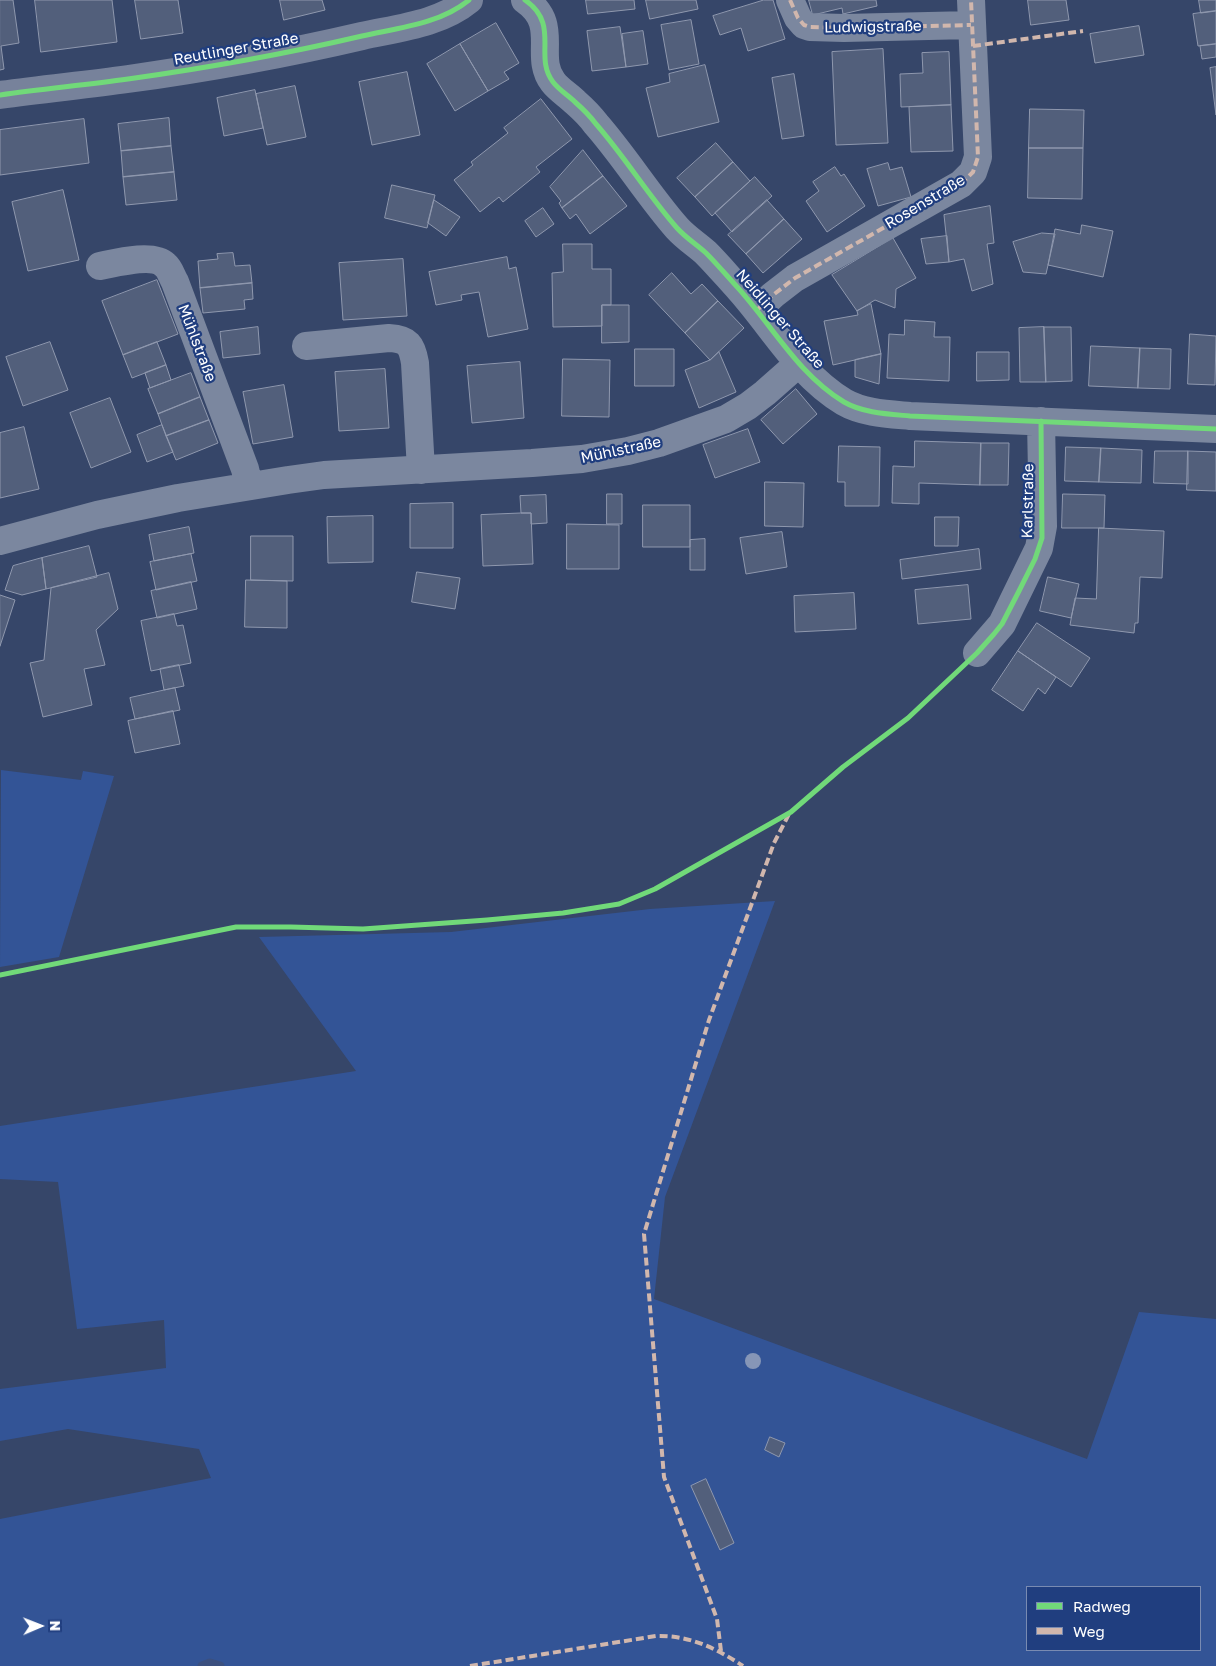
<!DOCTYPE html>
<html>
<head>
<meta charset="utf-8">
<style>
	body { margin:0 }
	#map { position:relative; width:1216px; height:1666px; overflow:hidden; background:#364669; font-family:"Golos Text",sans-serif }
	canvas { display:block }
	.legend { position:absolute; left:1026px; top:1586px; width:175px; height:65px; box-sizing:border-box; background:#203e7f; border:1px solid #798bb2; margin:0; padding:6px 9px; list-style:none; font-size:15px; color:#fff }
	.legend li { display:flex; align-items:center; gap:10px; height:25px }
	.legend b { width:25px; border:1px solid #798bb2 }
	.north { position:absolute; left:15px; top:1601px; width:50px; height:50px; -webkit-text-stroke:4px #203e7f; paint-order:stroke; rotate:89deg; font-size:14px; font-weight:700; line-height:20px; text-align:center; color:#fff }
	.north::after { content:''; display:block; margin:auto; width:18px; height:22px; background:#fff; clip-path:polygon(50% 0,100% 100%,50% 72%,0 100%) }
</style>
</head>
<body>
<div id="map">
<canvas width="1216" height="1666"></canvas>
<ul class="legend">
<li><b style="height:6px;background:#71d979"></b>Radweg</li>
<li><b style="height:6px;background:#d1b7ad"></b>Weg</li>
</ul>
<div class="north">N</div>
</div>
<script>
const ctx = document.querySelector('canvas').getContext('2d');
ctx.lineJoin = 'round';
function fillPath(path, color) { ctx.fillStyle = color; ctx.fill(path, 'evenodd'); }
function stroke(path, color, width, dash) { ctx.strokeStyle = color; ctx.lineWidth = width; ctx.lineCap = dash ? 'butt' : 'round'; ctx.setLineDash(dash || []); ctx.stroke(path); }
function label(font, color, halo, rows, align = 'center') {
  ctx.font = font + ' "Golos Text",sans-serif'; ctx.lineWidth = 4.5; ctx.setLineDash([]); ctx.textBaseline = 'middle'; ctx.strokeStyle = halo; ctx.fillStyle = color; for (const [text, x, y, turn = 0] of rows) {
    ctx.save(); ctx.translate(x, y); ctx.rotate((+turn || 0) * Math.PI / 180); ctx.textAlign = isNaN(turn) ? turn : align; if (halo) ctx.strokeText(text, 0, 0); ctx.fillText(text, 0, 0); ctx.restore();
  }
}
const green = new Path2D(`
	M1,770L81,780L83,771L114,776L59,957L0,967Z
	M775,901L665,1197L654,1299L1087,1459L1139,1312L1216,1319V1666H0V1519L211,1478L199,1449L68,1429L0,1441V1389L166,1368L164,1320L77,1329L58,1182L0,1179V1126L356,1071L259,937L451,932L650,909ZM1027,1587H1200V1650H1027Z`);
const stream = new Path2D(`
	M202,1666L210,1663L220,1666`);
const building = new Path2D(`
	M0,0H13L19,43L1,46L4,69L0,70Z
	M35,0H112L117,42L41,52Z
	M135,0H178L183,33L141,39Z
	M280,0H322L325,10L284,20Z
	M586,0H634L635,9L588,14Z
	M646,0H696L698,9L650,19Z
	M764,0H773L785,39L748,51L741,28L720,35L713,16Z
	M809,0H876L877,6L843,14L842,8L813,15Z
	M1028,0H1066L1069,20L1031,25Z
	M1199,0H1216V11L1201,13Z
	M1216,11V44L1198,46L1193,14Z
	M691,20L699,64L669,70L661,25Z
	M496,23L519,63L504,72L509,79L488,91L460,44Z
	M1139,26L1144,55L1095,63L1090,34Z
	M620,27L626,67L592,71L587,31Z
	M643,31L648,64L626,67L622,34Z
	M460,44L488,91L455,111L427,64Z
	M1216,44V57L1202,59L1200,46Z
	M883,49L888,143L836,145L832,52Z
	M949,52L951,105L901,107L900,74L923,73L922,53Z
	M705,65L719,122L658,137L646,88L670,82L669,74Z
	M1216,67V115L1210,68Z
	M407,72L420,135L372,145L359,82Z
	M794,74L804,136L782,139L772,78Z
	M295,86L306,137L267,145L256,94Z
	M255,90L263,128L224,136L217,98Z
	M541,99L572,139L536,167L540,172L503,202L499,197L480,212L454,180L473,165L471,162L508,133L504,128Z
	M951,105L953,151L911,152L909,107Z
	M1030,109L1084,110L1083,148H1029Z
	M169,118L171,146L121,151L118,124Z
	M84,119L89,163L0,175V130Z
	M716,143L733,162L695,197L677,178Z
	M171,146L174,172L123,177L121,151Z
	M1029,148H1083L1082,199L1028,198Z
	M583,150L603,176L562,208L559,203L561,201L550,187Z
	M733,162L750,181L712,216L695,197Z
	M888,163L890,170L902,167L911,197L878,206L867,169Z
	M835,167L841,176L844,174L865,206L827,232L806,201L819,191L813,182Z
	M174,172L177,200L126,205L123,177Z
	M603,176L627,206L590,234L576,214L570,219L562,208Z
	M755,177L772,196L732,232L715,213Z
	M392,185L435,195L427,228L385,218Z
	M63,190L79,260L28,271L12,202Z
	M434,200L460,217L446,236L428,223Z
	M767,200L784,219L746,254L728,235Z
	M990,206L994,243L987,244L993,284L972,291L964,259L949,262L944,215Z
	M543,208L554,224L536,237L525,221Z
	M784,219L802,239L763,273L746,254Z
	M1082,225L1113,231L1103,277L1048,265L1055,229L1080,234Z
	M1042,233L1055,234L1046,274L1023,272L1013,242Z
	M947,236L949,262L926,264L921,239Z
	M893,238L916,278L896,289L895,308L875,300L857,311L832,275Z
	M563,244H592V269H611V305H602V326L553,327L552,273L563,272Z
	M233,253L235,266L250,265L252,283L200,288L198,261L218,259L217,254Z
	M507,257L509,269L516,267L528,329L488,337L479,292L461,295L462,300L436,305L429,272Z
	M403,259L407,316L343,320L339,263Z
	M672,273L691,294L702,284L718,301L685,333L649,295Z
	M157,280L178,334L123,355L102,301Z
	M252,283L253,299L244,300L245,309L203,313L200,288Z
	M718,301L744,328L710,360L685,333Z
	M871,304L881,354L833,365L824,321L858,315L857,311Z
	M602,305H629V342L602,343Z
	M905,320L935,322L934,337H950L949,381L887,378L889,334L904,335Z
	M258,327L260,354L223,358L220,332Z
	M1044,327H1071L1072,381L1046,382Z
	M1044,327L1046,382H1020L1019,328Z
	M1190,334L1216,336L1215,385L1188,384Z
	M50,342L68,390L23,406L6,357Z
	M157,342L166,365L132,378L123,355Z
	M1091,346L1140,348L1138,388L1089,386Z
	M1140,348L1171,349L1170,389L1138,388Z
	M635,349H674V386H635Z
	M719,352L736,392L699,408L685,370L710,360Z
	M977,352H1009V380L977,381Z
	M881,354L879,384L855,377V360Z
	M563,359L610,360L609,417L562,416Z
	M520,362L524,418L472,423L467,366Z
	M166,365L171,380L150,388L145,373Z
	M385,369L389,428L339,431L335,372Z
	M191,373L200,397L158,414L148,389Z
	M284,385L293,437L253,444L243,392Z
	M796,389L817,414L783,444L761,420Z
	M200,397L209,420L166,436L158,414Z
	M110,398L131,452L91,468L70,413Z
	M209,420L218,443L176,460L166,436Z
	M162,425L173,452L147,462L137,435Z
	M24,427L39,489L0,498V433Z
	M748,429L760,462L715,478L703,445Z
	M915,441L981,443L980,485L919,483V504L892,503L893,466L914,467Z
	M981,443H1009L1008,485H980Z
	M839,446L880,447L879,506H845V482H838Z
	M1066,447L1101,448L1099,482L1065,481Z
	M1101,448L1142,450L1141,483L1099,482Z
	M1155,451H1188V484L1154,483Z
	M1188,451L1216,452V491L1187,490Z
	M765,482L804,483L803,527L765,526Z
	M607,494H622V524H607Z
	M1063,494L1105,495L1104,528H1062Z
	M546,495L547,523L531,524V513H521L520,496Z
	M453,503V548H410V504Z
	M643,505H690V547H643Z
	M521,513H531L533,564L483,566L481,515Z
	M373,516V562L328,563L327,517Z
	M935,517H959L958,546H935Z
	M567,524L619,525V569H567Z
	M189,527L194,553L154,561L149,535Z
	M1099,528L1164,531L1162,578L1140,577L1138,623H1135L1134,633L1070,625L1075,598L1096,599Z
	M782,532L787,567L746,574L740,538Z
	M251,536H293V581L251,580Z
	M705,539V570H690V540Z
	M89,546L97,577L46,589L42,558Z
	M979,549L981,569L902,579L900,560Z
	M191,554L197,581L156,590L150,562Z
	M42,558L46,589L22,595L5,590L13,566Z
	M417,572L460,578L455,609L412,602Z
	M109,573L118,609L96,630L105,665L84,669L92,705L43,717L30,663L44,660L51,588Z
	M1048,577L1079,584L1071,618L1040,611Z
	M246,580L287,581V628L245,627Z
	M191,582L197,609L157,618L151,591Z
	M968,585L971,619L918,624L915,590Z
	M854,593L856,629L795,632L794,596Z
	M0,595L15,600L0,646Z
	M174,614L177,626L183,625L191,663L151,671L141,621Z
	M1037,623L1090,658L1071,687L1018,651Z
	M1018,651L1056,677L1045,694L1038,688L1023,711L992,690Z
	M179,665L184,686L164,690L160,669Z
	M175,688L180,710L135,719L130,698Z
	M173,711L180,744L135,753L128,721Z
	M770,1437L785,1443L779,1457L765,1450Z
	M706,1479L734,1543L720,1550L691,1486Z`);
const minor = new Path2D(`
	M525,0C561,25 533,56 553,82C559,90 568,95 575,102C583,109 590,116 596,124C625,157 648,195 677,228C686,238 696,244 706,253C717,264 728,277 739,289C773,327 799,375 844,402C863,413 888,414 910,416L1216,429
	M790,0L798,18L804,25L810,27L844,28L971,25
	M100,266C115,263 153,253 165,265C170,269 172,277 175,282L245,469L249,486
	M757,310L773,295L795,278L961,184L973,172L978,157L971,0
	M306,346L389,338C408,339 412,345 415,363L421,470
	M0,541L97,515L178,498L288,480L324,475L532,463L582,459L628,451L659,443L726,419L748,406L765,393L799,363
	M977,653L1002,624L1039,548L1043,526L1041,421`);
const secondary = new Path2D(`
	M0,95C42,89 85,85 128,79C207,68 285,54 362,36C398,28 440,24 469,0`);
const quiet = new Path2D(`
	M790,0L798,18L804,25L810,27L844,28L971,25
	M973,46L1083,31
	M757,310L773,295L795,278L961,184L973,172L978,157L971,0
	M721,1651L717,1619L664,1477L644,1234L709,1020L774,843L789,814
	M470,1666L656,1636C689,1635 716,1648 743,1666`);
const cycleway = new Path2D(`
	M525,0C561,25 533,56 553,82C559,90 568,95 575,102C583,109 590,116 596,124C625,157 648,195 677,228C686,238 696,244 706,253C717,264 728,277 739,289C773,327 799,375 844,402C863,413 888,414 910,416L1216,429
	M0,95C42,89 85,85 128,79C207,68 285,54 362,36C398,28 440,24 469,0
	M0,975L236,927H291L363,929L487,920L563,913L619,904L655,889L791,812L843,767L908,718L977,653L994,634L1002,624L1019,591L1035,559L1042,538L1041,421`);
const trees = [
	[753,1361]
];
const streetNames = [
	["Ludwigstraße",873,27,-1],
	["Reutlinger Straße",236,49,-10],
	["Rosenstraße",925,202,-31],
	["Neidlinger Straße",780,319,49],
	["Mühlstraße",197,343,69],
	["Mühlstraße",621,450,-12],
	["Karlstraße",1028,501,-89]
];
fillPath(green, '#335496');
stroke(stream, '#3b507f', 9);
fillPath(building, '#525f7b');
stroke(building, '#8f98ae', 1);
stroke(minor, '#7b879f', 28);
stroke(secondary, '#77829b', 28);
stroke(quiet, '#d1b7ad', 4, [8, 4]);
stroke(cycleway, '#71d979', 5);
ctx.fillStyle = '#8696b7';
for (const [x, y] of trees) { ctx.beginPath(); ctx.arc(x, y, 8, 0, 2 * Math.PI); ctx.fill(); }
label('15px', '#fff', '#203e7f', streetNames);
</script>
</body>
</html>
